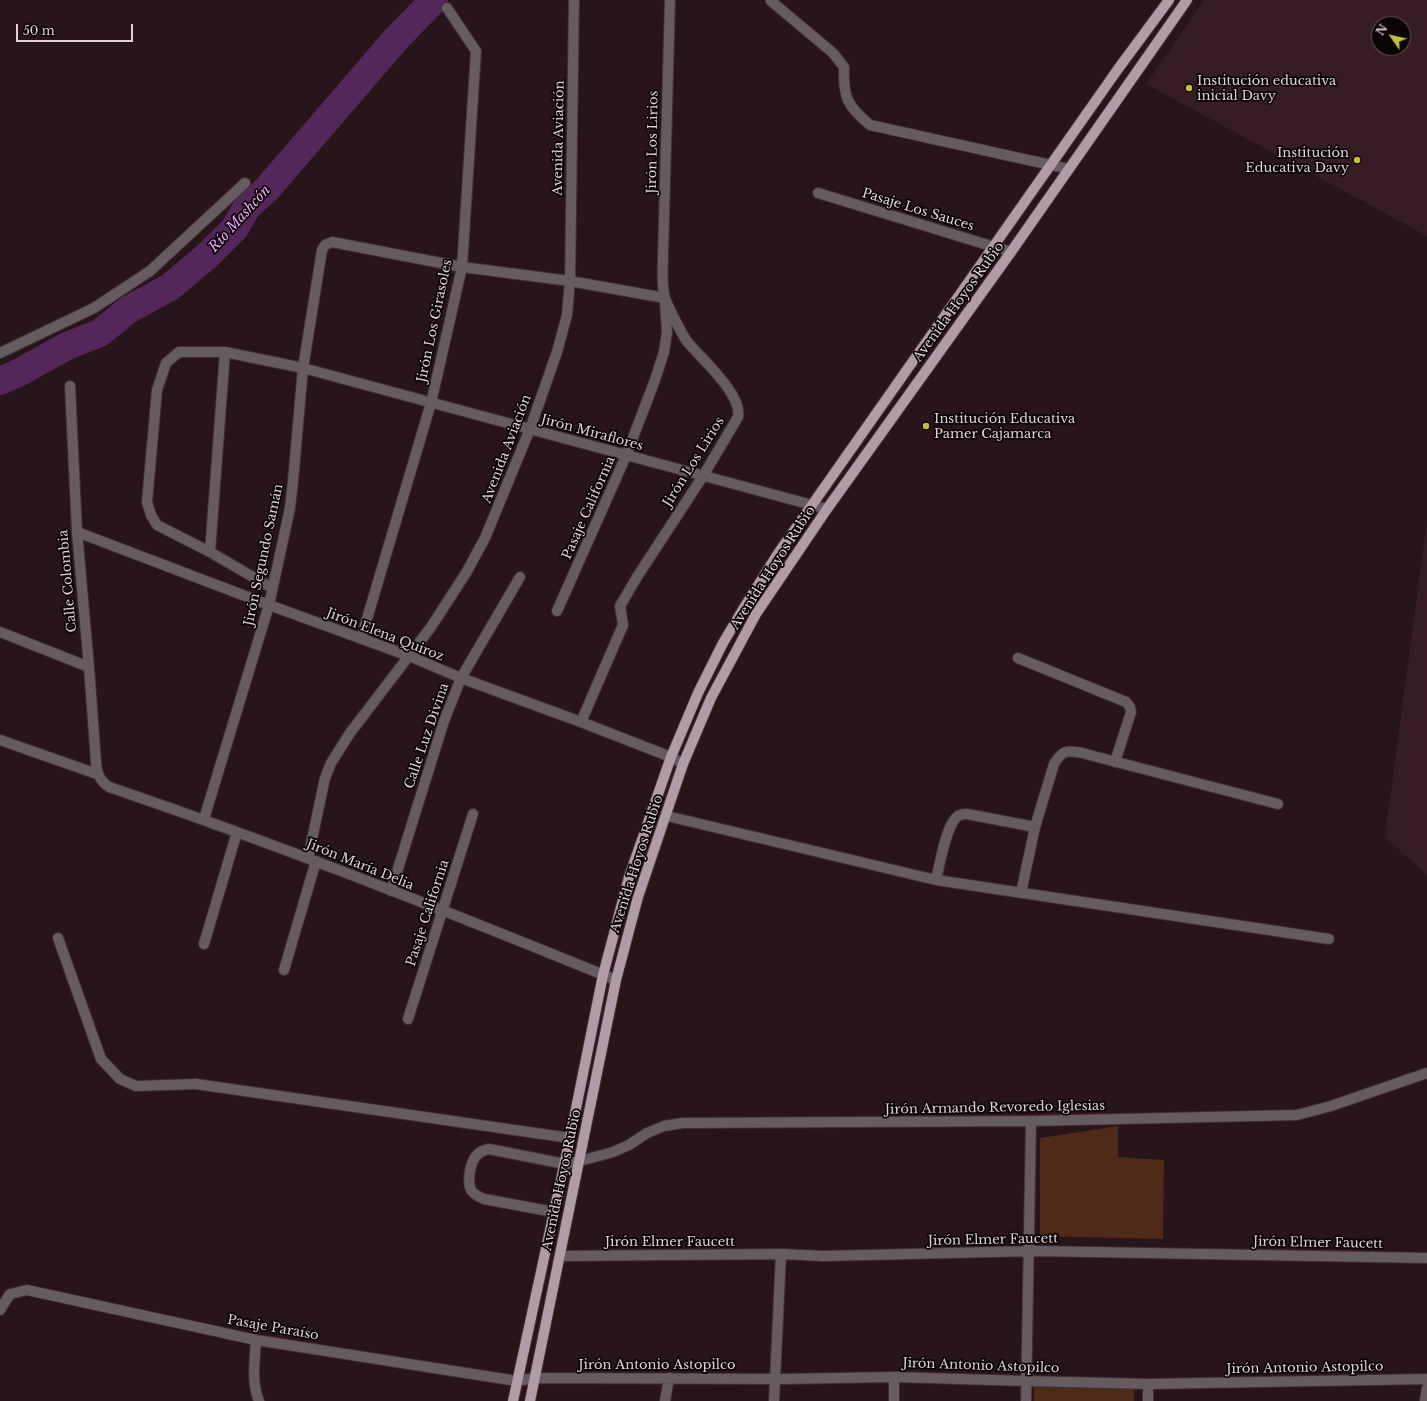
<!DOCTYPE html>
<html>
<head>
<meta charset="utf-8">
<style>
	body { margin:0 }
	#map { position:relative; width:1427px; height:1401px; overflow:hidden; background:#281519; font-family:"Libre Baskerville",serif }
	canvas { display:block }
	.north { position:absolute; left:1371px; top:16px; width:40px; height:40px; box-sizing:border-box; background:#0b0406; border:1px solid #605658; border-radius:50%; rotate:304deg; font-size:11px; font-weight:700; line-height:16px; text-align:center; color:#dfd1d4 }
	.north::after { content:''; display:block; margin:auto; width:14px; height:18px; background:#c3bd3e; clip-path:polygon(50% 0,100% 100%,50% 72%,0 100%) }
	.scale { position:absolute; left:16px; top:24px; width:117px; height:18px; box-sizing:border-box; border:2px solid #dfd1d4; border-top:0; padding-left:5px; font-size:12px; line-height:14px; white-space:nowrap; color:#dfd1d4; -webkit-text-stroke:3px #0b0406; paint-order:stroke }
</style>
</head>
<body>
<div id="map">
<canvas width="1427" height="1401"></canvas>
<div class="north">N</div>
<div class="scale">50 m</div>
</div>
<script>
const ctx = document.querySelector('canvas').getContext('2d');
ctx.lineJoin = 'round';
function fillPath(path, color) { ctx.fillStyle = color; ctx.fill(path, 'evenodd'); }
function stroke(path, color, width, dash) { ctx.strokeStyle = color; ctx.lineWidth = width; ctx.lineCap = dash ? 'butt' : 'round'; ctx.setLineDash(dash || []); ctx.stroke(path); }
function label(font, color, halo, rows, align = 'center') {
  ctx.font = font + ' "Libre Baskerville",serif'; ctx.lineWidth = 3.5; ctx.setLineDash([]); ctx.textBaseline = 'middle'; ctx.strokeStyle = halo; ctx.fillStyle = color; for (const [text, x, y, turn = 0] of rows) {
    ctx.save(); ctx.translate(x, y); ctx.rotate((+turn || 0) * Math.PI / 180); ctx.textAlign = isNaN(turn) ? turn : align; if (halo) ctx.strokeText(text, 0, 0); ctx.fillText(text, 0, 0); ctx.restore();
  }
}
const built = new Path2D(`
	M1204,0H1427V236L1146,84ZM1379,24H1403V48H1379Z
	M1427,520V875L1385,837Z`);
const green = new Path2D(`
	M1118,1126V1157L1164,1160L1163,1239L1040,1236V1138Z
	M1034,1387L1134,1389V1401H1034Z`);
const river = new Path2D(`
	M0,381L20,372L67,346L100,333L128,310L170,287L207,256L235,228L247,207L267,189L396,39L434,0`);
const minor = new Path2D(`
	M771,1L833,53L844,67C843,97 847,106 870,125L1069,169
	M818,193L1011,252
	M0,353L94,308L150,271L245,183
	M70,386L77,532L89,667L96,762C97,773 99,780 109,787C280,845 449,912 616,980
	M77,532L269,605L409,656L461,678L581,722L671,757L683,764
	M210,552L225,352
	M272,588L210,552L157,525L151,515L147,502L157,390L166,363L179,352H225L303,368L827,509
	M557,611L626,456L655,380L664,352L667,332L665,303
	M0,632L89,667
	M361,639L431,403L462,267L476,51L447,8
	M1018,658L1126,702L1130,707L1131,712L1115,762
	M581,722L623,625L620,606L637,577L703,476L738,417C743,394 699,357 686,340C681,332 668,307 665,298C661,285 663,269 663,255L670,0
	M0,740L97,774
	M667,816L936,880L1329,939
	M204,819L269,605L290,508L293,481L303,368L322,250L325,245L332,242L462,267L570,281L665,298
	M308,858L325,778L331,763L350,733L431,627L466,573L485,538L530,429L557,352L567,315L570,281L574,0
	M936,880C940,864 946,824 958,816C961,814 964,814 967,814L1035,827
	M391,891L444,721L461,678L520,577
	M1021,893L1035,827L1054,764C1062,750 1067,750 1082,753L1278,804
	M58,938L101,1059L120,1079L136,1086L196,1084L570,1138
	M204,944L237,832
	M284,970L316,861
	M408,1019L473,814
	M554,1212L484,1199C480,1197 474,1195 471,1190C467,1182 470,1163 476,1156C479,1152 484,1150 489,1149L565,1164L580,1161L613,1152L629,1145L647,1133L664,1126L683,1123L1031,1121L1297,1115L1331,1106L1427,1073
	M560,1256L781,1254L823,1256L1035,1251L1427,1258
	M0,1310L10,1294L27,1290L256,1340L517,1381L535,1378L782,1379L894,1377L1026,1381L1148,1384L1427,1379
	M256,1340C255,1360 251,1382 259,1401
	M894,1377V1401
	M665,1401L669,1378
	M774,1401L781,1254
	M1026,1401L1031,1121
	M1148,1401V1384
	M1425,1401L1427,1388`);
const major = new Path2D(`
	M513,1401L570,1138L603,975L629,877L671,757L698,693L723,643L742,611L779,552L1118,69L1169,0
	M530,1401L616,980L638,897L683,764L711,698L756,614L827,509L1011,252L1187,0`);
const markers = [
	[1189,88,4,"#c3bd3e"],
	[1357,160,4,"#c3bd3e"],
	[926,426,4,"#c3bd3e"]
];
const poiNames = [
	["Institución educativa",1197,81],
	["inicial Davy",1197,96],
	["Institución",1349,153,"right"],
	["Educativa Davy",1349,168,"right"],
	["Institución Educativa",934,419],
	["Pamer Cajamarca",934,434]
];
const streetNames = [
	["Avenida Aviación",559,138,-89],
	["Jirón Los Lirios",653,142,-89],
	["Pasaje Los Sauces",918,210,17],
	["Avenida Hoyos Rubio",959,302,-54],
	["Jirón Los Girasoles",435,321,-78],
	["Jirón Miraflores",592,433,15],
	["Avenida Aviación",507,449,-69],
	["Jirón Los Lirios",694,462,-58],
	["Pasaje California",589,508,-66],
	["Jirón Segundo Samán",264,555,-78],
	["Avenida Hoyos Rubio",773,568,-57],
	["Calle Colombia",68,581,-95],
	["Jirón Elena Quiroz",385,635,21],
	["Calle Luz Divina",427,736,-71],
	["Avenida Hoyos Rubio",637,864,-72],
	["Jirón María Delia",360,865,22],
	["Pasaje California",428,913,-72],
	["Jirón Armando Revoredo Iglesias",995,1108,-1],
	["Avenida Hoyos Rubio",562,1180,-78],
	["Jirón Elmer Faucett",993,1240,-1],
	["Jirón Elmer Faucett",670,1242],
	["Jirón Elmer Faucett",1318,1243,1],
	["Pasaje Paraíso",273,1328,10],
	["Jirón Antonio Astopilco",657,1365],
	["Jirón Antonio Astopilco",981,1366,2],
	["Jirón Antonio Astopilco",1305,1368,-1]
];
const waterNames = [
	["Río Mashcón",240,219,-48]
];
fillPath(built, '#361d24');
fillPath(green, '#4f2a18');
stroke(river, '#54275a', 28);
stroke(minor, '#422f33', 12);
stroke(major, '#422f33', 12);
stroke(minor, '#655b60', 10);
stroke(major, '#b09ca7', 10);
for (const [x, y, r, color] of markers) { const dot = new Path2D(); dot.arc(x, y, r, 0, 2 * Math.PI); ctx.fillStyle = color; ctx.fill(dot); stroke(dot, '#0b0406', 1.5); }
label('13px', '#dfd1d4', '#0b0406', poiNames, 'left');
label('13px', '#dfd1d4', '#0b0406', streetNames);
label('italic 14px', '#eca6f4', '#0b0406', waterNames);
</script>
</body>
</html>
